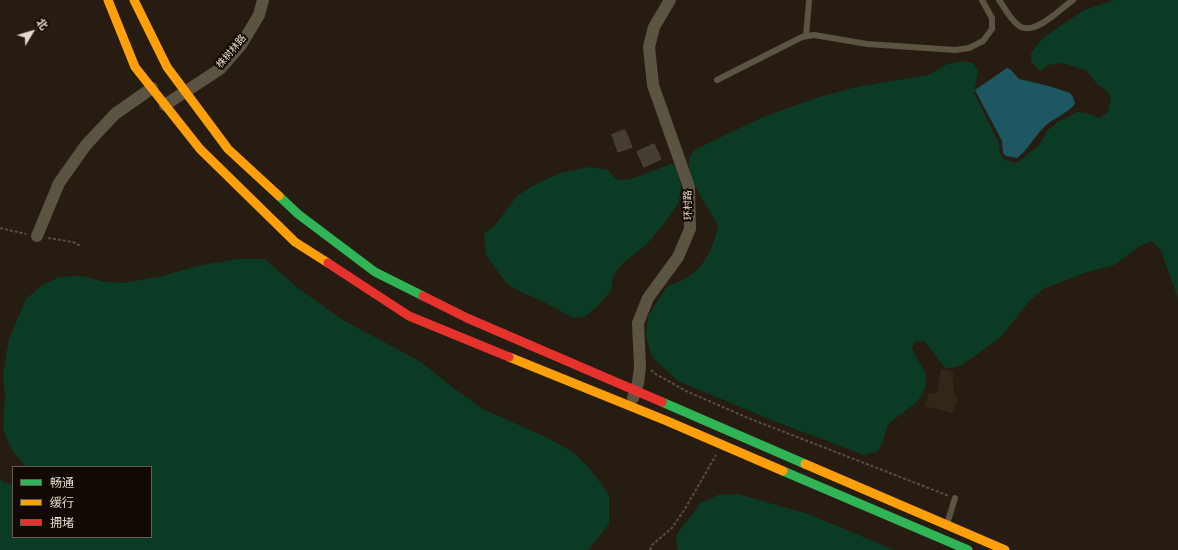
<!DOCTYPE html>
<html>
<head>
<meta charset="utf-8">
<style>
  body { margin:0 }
  #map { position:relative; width:1178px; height:550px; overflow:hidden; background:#271c11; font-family:"Source Sans 3","Noto Sans SC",sans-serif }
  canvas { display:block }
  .legend { position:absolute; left:12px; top:466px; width:140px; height:72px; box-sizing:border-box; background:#110903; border:1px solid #665c54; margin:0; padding:5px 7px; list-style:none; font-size:12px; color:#e6d9cd }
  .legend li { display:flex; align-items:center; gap:8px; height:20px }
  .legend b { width:20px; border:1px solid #665c54 }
  .north { position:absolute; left:12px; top:12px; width:40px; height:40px; -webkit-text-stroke:3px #110903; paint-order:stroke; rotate:52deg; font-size:11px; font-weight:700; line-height:16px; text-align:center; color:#e6d9cd }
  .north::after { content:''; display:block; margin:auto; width:14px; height:18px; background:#e6d9cd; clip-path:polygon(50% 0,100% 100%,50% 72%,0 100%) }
</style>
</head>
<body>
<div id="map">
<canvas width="1178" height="550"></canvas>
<ul class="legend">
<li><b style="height:5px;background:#30b455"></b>畅通</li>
<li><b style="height:5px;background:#ff9f0a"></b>缓行</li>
<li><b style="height:5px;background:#e5322d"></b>拥堵</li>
</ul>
<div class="north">北</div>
</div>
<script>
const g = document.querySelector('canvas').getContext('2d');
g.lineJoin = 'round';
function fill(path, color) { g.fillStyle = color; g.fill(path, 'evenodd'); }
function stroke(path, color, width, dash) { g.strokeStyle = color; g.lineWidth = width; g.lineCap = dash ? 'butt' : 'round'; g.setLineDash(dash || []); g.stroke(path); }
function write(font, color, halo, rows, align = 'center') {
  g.font = font + ' "Source Sans 3","Noto Sans SC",sans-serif'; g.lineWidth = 4; g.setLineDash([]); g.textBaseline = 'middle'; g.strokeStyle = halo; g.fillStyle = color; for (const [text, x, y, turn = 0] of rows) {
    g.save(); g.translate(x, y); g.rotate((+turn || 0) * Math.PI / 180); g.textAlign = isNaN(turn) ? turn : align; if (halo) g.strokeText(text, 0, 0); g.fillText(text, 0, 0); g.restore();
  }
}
fill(new Path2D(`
  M941 369 953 372 954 392 958 399 952 413 925 406 929 393 937 394Z`), '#312617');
fill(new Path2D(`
  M1114 0H1178V298L1161 251 1152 241 1141 245 1114 265 1084 273 1043 289 1029 301 1001 337 962 365 946 369 924 341 914 342 912 349 926 374 925 389 917 402 888 424 883 441 878 451 864 455 774 421 678 381 652 357 646 336 648 316 667 286C699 277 712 256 718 225 709 208 688 182 689 162 689 158 692 153 694 150L763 117 816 98 860 86 929 75 947 64 961 61 973 63 978 71 974 93 999 143 1000 153 1004 160 1017 163 1039 145 1048 130 1058 122 1077 112 1087 113 1099 118 1108 112 1111 97 1106 90 1098 85 1086 70 1062 63 1048 65 1040 71 1031 62V53L1043 38 1084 10Z
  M671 164 675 166 681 184 680 195 678 204 663 225 646 245 622 264 613 275 611 290 600 304 586 316 573 318 544 302 523 293 506 283 486 255 484 234 495 225 517 196 536 184 560 173 590 167 608 170 617 180 631 179Z
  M237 259H265L298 288 343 320 421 362 452 387 483 409 548 438 573 452 591 470 609 495V524L588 550H0V478L4 483 13 484V537H151V467H26L12 450 3 429 5 397 3 375 9 339 26 299 41 286 59 277 83 276 105 282 124 283 162 276 197 266Z
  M738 494 811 515 894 550H677L676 535 701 503 718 495Z`), '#0b3b25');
fill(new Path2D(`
  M1007 68 1011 70 1019 79 1049 86 1070 93 1073 97 1075 104C1067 114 1053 118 1044 127 1034 137 1028 150 1017 158L1006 156 1003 153 1002 141 975 90Z`), '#1c5762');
const building = new Path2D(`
  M625 130 632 147 618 152 612 135Z
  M654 144 661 159 644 167 637 152Z`);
fill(building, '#453c32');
stroke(building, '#4d443b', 1);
stroke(new Path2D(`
  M0 228 26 234
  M48 238 73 242 81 246
  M651 370 654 373 686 391 748 418 949 496
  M650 550 652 545 672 528 686 507 716 455`), '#575042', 2, [3, 2]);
stroke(new Path2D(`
  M999 0C1005 8 1010 19 1018 25 1033 38 1060 9 1073 0
  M806 36 809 1
  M717 80 802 37 814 35 867 44 955 50 969 48 983 41 992 29V18L982 0
  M947 524 955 498`), '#5c5442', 6);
stroke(new Path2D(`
  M165 105 220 69 241 45 259 15 263 0
  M37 236 59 183 86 145 115 114 152 88
  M633 398 638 383 640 367 638 323 648 298 678 257 690 229 689 187 653 85 649 47 654 27 670 0`), '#5c5442', 12);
stroke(new Path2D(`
  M279 196 298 214 375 272 423 296
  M662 402 805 464
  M783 471 968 550`), '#30b455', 9);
stroke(new Path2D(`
  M108 0 135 67 200 149 295 242 328 263
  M134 0 167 67 228 149 279 196
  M509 357 667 421 783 471
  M805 464 1005 550`), '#ff9f0a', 9);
stroke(new Path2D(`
  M328 263 409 316 509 357
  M423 296 467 318 662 402`), '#e5322d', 9);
write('10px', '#e6d9cd', '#110903', [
  ["株树林路",232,52,-50],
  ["环村路",689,205,-91]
]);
</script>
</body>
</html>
